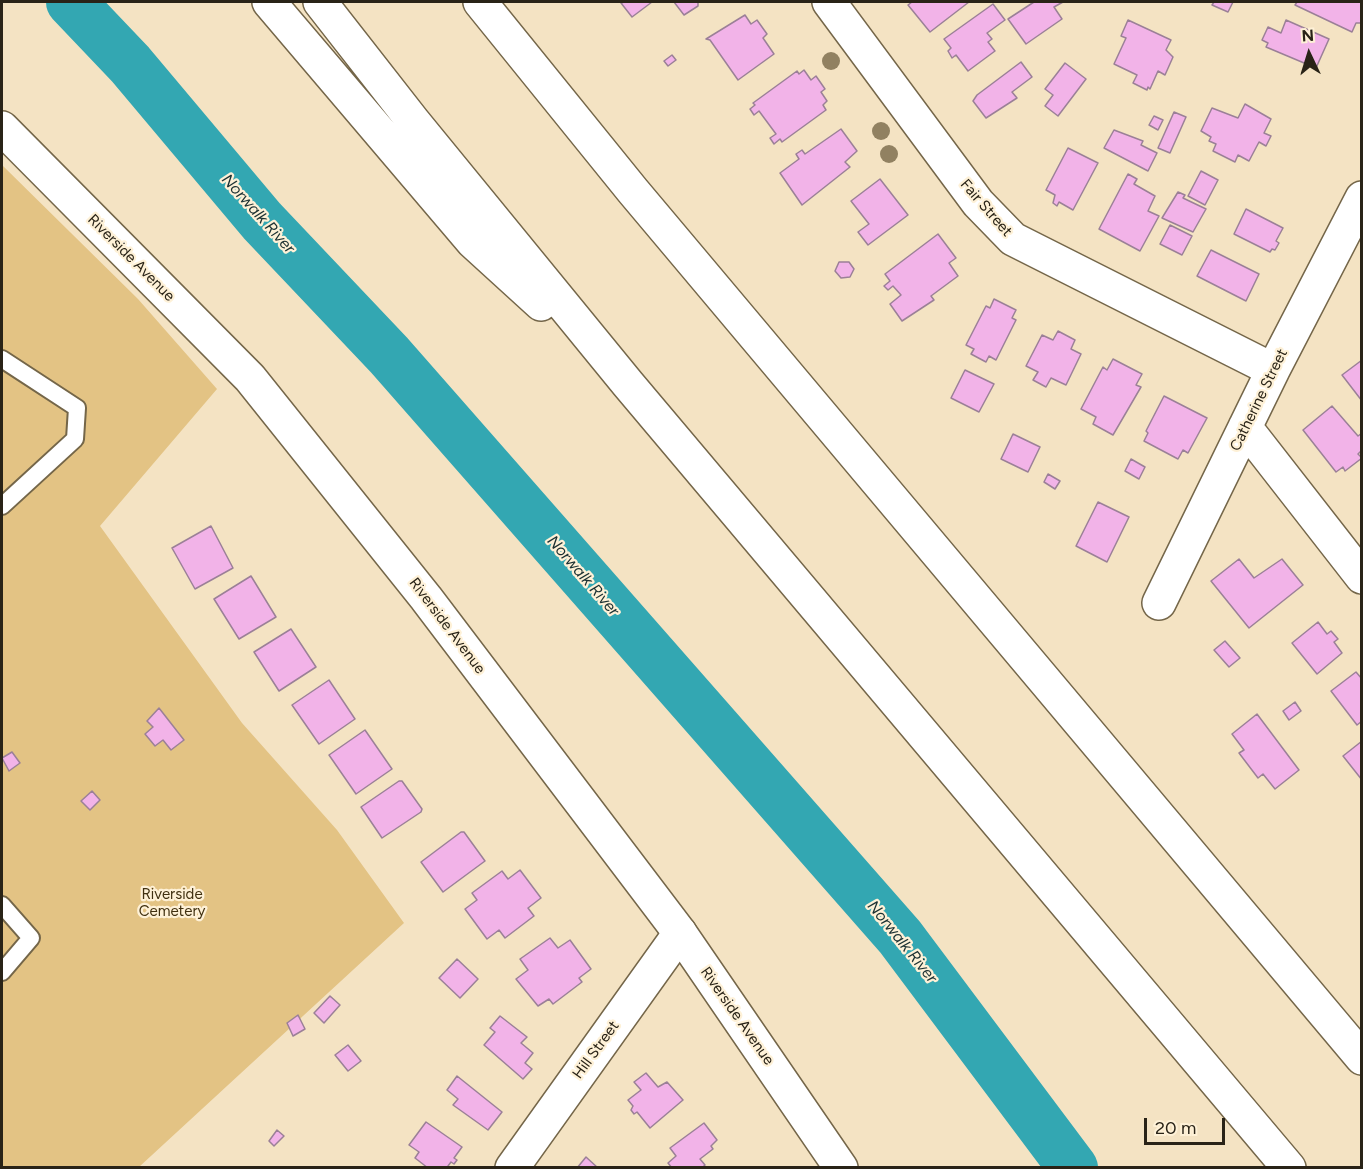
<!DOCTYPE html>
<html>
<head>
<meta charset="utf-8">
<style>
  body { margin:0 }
  #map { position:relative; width:1363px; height:1169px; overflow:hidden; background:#f4e3c3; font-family:Figtree,sans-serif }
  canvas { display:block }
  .frame { position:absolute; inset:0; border:3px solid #292317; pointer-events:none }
  .north { position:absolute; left:1279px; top:24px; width:60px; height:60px; -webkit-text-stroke:4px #fef1d7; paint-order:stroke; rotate:356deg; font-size:16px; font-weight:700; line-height:24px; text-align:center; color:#292317 }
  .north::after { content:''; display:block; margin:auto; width:21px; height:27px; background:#292317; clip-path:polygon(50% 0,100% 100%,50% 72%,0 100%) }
  .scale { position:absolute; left:1144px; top:1118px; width:81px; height:27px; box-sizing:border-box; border:3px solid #292317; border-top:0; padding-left:8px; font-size:18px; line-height:21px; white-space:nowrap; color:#292317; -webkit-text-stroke:4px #fef1d7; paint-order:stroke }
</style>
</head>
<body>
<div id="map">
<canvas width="1363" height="1169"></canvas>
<div class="frame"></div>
<div class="north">N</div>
<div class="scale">20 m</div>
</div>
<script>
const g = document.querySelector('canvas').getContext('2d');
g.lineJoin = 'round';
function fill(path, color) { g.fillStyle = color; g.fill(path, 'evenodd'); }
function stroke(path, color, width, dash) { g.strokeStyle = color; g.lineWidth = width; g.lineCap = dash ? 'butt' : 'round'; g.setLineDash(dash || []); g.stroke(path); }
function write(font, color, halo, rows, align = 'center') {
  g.font = font + ' Figtree,sans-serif'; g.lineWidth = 4.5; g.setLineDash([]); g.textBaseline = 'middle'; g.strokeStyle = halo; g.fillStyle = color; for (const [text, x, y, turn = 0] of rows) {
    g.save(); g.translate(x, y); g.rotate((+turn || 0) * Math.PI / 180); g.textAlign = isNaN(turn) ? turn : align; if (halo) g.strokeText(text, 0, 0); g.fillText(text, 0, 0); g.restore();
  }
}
fill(new Path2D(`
  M2 165 138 299 217 389 100 526 242 723 337 830 404 923 139 1167H2Z`), '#e3c384');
stroke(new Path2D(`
  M71 2 130 64 262 221 389 355 900 937 1073 1168`), '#33a7b2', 50);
const building = new Path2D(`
  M624 2H652L632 17 621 3Z
  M674 2H698V6L684 15Z
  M912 2H969L930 32 908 5Z
  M1034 2H1063L1054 7 1062 19 1026 44 1008 19Z
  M1214 2H1233L1228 12 1212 5Z
  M1297 2H1362V23H1356L1352 32 1295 5Z
  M993 4 1005 20 987 33 992 39 988 42 995 51 968 71 956 55 952 58 948 51 951 48 944 39Z
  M745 15 751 24 757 20 767 34 763 38 774 54 738 80 710 40 706 39Z
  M1128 20 1171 40 1166 50 1173 57 1165 75 1158 71 1150 89 1148 87 1147 90 1133 83 1137 75 1114 64 1126 38 1121 36Z
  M1286 20 1329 39 1316 68 1266 47 1268 43 1262 40 1268 27 1281 33Z
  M672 55 676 60 668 66 664 61Z
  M1021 62 1032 77 1012 92 1017 98 986 118 973 101 977 95Z
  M1065 63 1086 79 1058 116 1045 106 1053 95 1045 89Z
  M804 70 811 80 816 76 825 89 821 92 827 101 823 105 826 110 782 142 780 139 774 144 770 138 776 134 759 111 754 115 750 109 755 105 753 103 797 71 799 74Z
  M1245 104 1271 119 1264 133 1271 136 1266 146 1259 142 1249 161 1238 155 1235 162 1213 151 1216 144 1209 141 1211 137 1201 131 1212 108 1238 118Z
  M1174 112 1186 117 1170 153 1158 148Z
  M1154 116 1163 120 1158 130 1149 125Z
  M841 129 857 151 845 162 850 167 802 205 780 173 799 159 796 154 802 150 805 154Z
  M1114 130 1143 141 1141 145 1157 153 1148 171 1104 148Z
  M1068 148 1098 163 1073 210 1059 202 1057 206 1053 203 1055 195 1046 190Z
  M1201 171 1218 180 1205 205 1188 196Z
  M1128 174 1137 179 1134 184 1155 196 1148 211 1159 216 1140 251 1099 229Z
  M880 179 908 215 868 245 858 232 869 224 851 201Z
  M1178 192 1185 195 1183 198 1206 209 1193 232 1162 218Z
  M1246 209 1283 228 1276 241 1279 243 1275 250 1272 249 1270 252 1234 234Z
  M1170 225 1192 236 1182 255 1160 244Z
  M938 234 956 258 949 263 958 276 931 296 934 300 902 321 890 304 901 295 893 286 888 290 884 286 890 281 885 274Z
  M1211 250 1259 274 1246 301 1197 276Z
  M839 262H849L854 269 850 277 841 278 835 271Z
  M994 299 1016 310 1012 318 1016 320 996 360 989 356 986 362 971 354 974 349 966 345 986 306 990 308Z
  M1058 331 1075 340 1071 349 1081 354 1066 385 1051 378 1046 387 1033 380 1038 372 1026 366 1042 335 1053 340Z
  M1113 359 1142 374 1136 385 1141 387 1113 435 1093 424 1096 417 1081 409 1103 367 1107 370Z
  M1362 360V401L1342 375Z
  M965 370 994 384 979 412 951 398Z
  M1164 396 1207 418 1188 453 1183 450 1178 459 1144 441 1148 433 1146 431Z
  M1332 406 1358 436 1362 433V450L1358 454 1362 458 1345 471 1343 467 1336 472 1303 430Z
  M1013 434 1040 447 1028 472 1001 459Z
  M1131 459 1145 467 1139 479 1125 471Z
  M1048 474 1060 481 1055 489 1044 482Z
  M1098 502 1129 517 1107 562 1076 546Z
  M211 526 233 568 195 589 172 548Z
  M1239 559 1254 578 1282 559 1303 585 1249 628 1211 581Z
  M251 576 276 617 239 639 214 599Z
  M1318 622 1327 634 1331 631 1338 639 1334 642 1342 653 1317 674 1292 643Z
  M291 629 316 667 279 691 254 652Z
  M1225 641 1240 658 1229 667 1214 650Z
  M1356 672 1362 679V721L1357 725 1331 691Z
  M329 680 355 719 319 744 292 705Z
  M1295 702 1301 711 1289 720 1283 711Z
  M159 708 184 740 171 750 163 740 155 746 145 734 153 727 147 721Z
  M1257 714 1299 770 1275 789 1263 774 1258 778 1239 753 1244 750 1232 734Z
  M365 730 392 769 356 794 329 755Z
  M1362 741V780L1343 756Z
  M12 752 20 763 9 771 2 758Z
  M399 781H402L422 809 421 812 382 838 361 807Z
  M92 791 100 800 90 810 81 801Z
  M461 832H464L485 861 443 892 421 862Z
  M520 870 541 898 528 908 534 916 505 938 499 930 487 939 465 909 477 900 472 893 502 871 508 879Z
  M550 938 558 948 570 940 591 969 579 978 582 982 553 1004 549 999 538 1006 516 979 528 970 520 959Z
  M457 959 478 979 460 998 439 978Z
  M330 996 340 1005 324 1023 314 1013Z
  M298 1015 305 1029 293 1036 287 1023Z
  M500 1016 527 1037 521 1043 533 1053 525 1063 532 1069 523 1079 484 1045 495 1032 490 1028Z
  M348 1045 361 1061 348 1071 335 1055Z
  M646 1073 658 1087 667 1082 683 1100 650 1128 637 1112 634 1114 631 1110 633 1106 628 1100 641 1090 634 1082Z
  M457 1076 502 1112 488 1130 453 1105 458 1099 447 1090Z
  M426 1122 462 1147 454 1158 457 1160 454 1164 451 1162 448 1166 450 1168H428L415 1158 419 1152 409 1145Z
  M704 1123 717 1140 711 1146 713 1149 700 1159 705 1165 702 1168H672L668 1163 676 1156 670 1148Z
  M277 1130 284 1136 274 1146 269 1141Z
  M586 1157 598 1168H577Z`);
fill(building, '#f2b3e8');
stroke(building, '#9b8097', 1.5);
const lane = new Path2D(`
  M2 359 77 408 75 439 2 506
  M2 905 31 938 2 972`);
const street = new Path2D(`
  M829 2 978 203 1013 239 1273 370
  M1245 427 1362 577
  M1159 603 1273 370 1362 198
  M512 1168 680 933`);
const secondary = new Path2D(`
  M2 128 250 378 426 598 680 933 841 1168`);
const highway = new Path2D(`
  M269 2 473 242 541 304
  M320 2 413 121 628 384 1289 1168
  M480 2 633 191 1362 1058`);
stroke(lane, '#746649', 20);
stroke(street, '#746649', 36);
stroke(secondary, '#746649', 36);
stroke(highway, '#746649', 36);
stroke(lane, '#fff', 16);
stroke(street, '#fff', 33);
stroke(secondary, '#fff', 33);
stroke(highway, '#fff', 33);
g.fillStyle = '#918161';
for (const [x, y] of [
  [831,61],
  [881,131],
  [889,154]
]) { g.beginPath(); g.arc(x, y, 9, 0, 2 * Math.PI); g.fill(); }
write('15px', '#292317', '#fef1d7', [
  ["Fair Street",986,208,49],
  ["Riverside Avenue",131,258,45],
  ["Catherine Street",1259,400,-64],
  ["Riverside Avenue",447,626,53],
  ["Riverside Avenue",737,1016,55],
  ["Hill Street",596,1050,-54]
]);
write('15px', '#403010', '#fef1d7', [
  ["Riverside",172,895],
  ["Cemetery",172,912]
]);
write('italic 16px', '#1b3032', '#fef1d7', [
  ["Norwalk River",258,214,48],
  ["Norwalk River",583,576,49],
  ["Norwalk River",902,942,51]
]);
</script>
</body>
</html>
